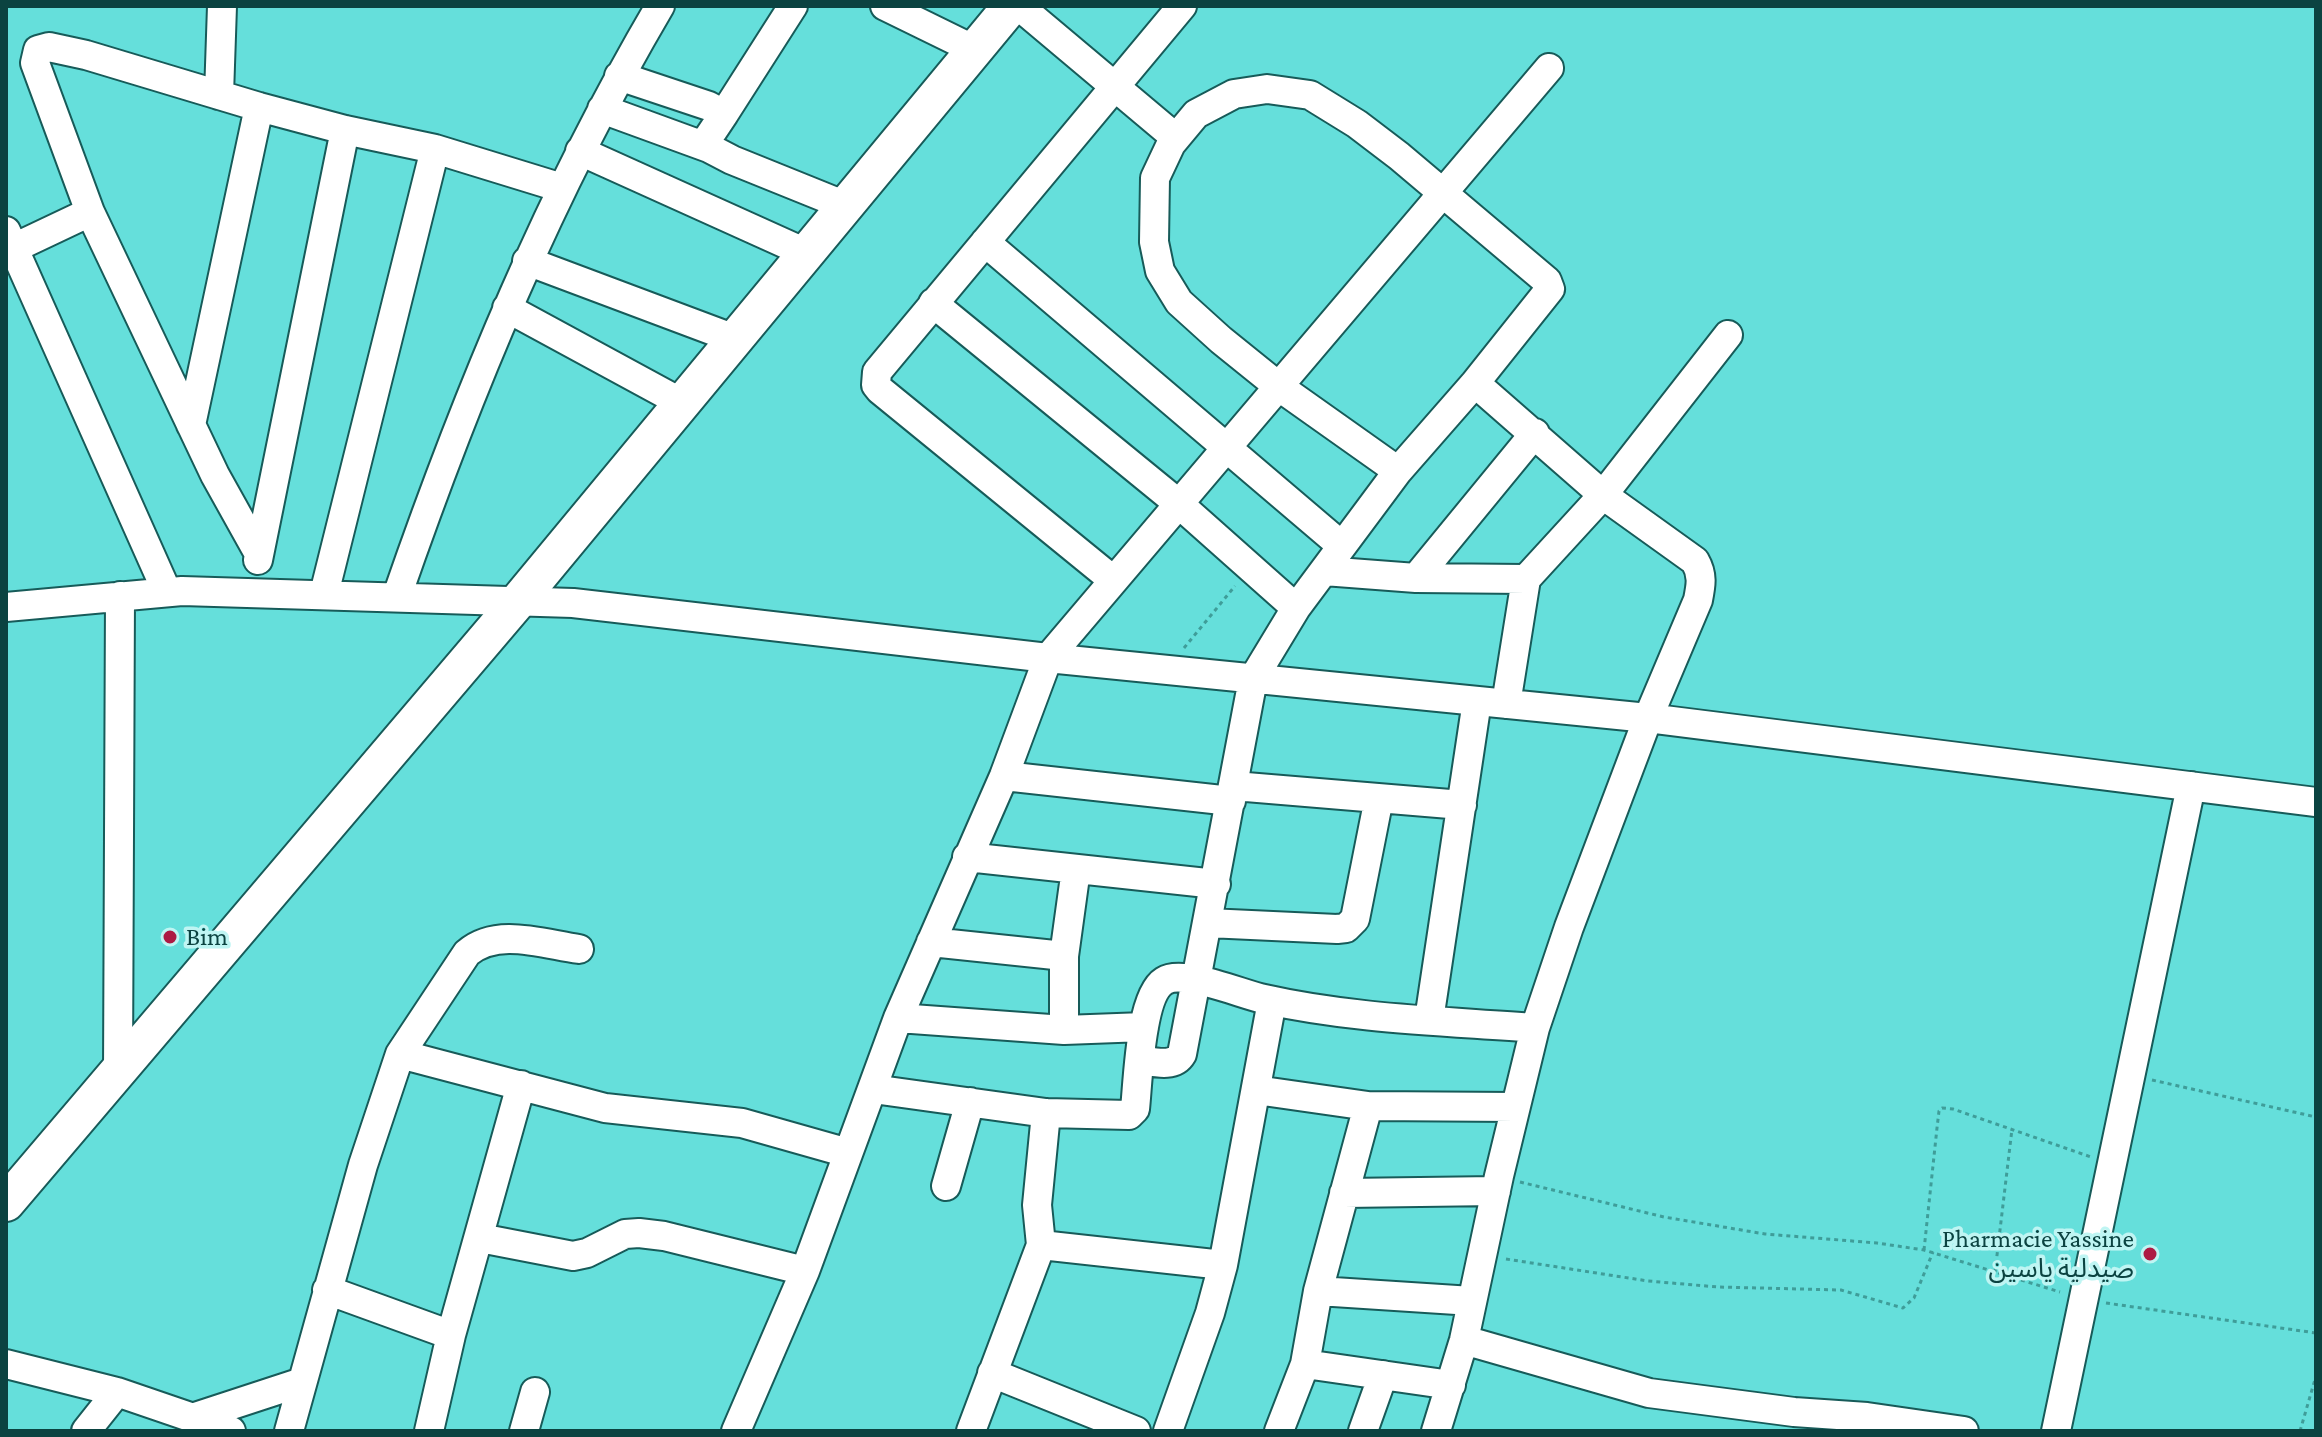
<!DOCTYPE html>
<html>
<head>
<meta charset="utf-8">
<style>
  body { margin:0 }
  #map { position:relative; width:2322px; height:1437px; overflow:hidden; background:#65dfdb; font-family:"Crimson Pro",serif }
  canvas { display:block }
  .frame { position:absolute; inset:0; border:8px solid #0b4341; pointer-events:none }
</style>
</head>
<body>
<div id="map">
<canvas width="2322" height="1437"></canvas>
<div class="frame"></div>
</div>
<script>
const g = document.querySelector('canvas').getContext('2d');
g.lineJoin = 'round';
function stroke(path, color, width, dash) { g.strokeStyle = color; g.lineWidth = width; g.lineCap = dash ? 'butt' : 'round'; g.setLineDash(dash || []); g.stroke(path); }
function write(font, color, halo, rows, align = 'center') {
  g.font = font + ' "Crimson Pro","Noto Sans Arabic",serif'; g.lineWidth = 7; g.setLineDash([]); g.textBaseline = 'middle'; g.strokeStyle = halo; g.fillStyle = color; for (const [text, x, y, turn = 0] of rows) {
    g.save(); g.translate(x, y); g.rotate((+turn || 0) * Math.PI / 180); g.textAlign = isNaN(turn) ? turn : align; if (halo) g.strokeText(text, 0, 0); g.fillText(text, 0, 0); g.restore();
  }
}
const minor = new Path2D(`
  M885 6 975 50
  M1019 6 1176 138
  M619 76 709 106 724 114 793 6
  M219 95 222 6
  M602 109 709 148
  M724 114 708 138 709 148 732 160 846 206
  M580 151 806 253
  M6 231 167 592
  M985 242 1342 546
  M14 248 90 212
  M527 261 735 339
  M933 303 1179 504 1296 608
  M507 308 682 403
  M191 425 259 107
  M259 554 215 475 90 212 35 63 38 50 49 47 86 55 259 107 345 130 435 149 562 188
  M258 560 345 130
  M1324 571 1416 578 1526 579 1603 495 1728 335
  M1416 578 1535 433
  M1113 580 880 390 876 385 877 372 1182 6
  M324 594 435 149
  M397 596C468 391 550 193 660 6
  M6 607 182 591 573 603 1048 658 1648 718 2316 802
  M1506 704 1526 579
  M1004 776 1231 801
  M1234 786 1462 805
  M967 857 1216 884
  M1208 923 1337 929 1346 928 1355 919 1379 798
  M931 942 1064 956
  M898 1018 1064 1030 1144 1027
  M1429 1020 1477 701
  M1064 1030V956L1076 869
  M400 1054 605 1108 742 1123 848 1153
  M1140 1060C1154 1062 1174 1068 1182 1054L1253 679 1296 608 1398 471 1475 383 1550 289 1547 281 1399 156 1357 124 1310 95 1267 89 1234 94 1196 114 1171 144 1155 178 1154 242 1160 271 1179 302 1221 340 1278 386 1398 471
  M118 1071 120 596
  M873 1089 1046 1113 1129 1115 1135 1109C1138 1082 1140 996 1164 981 1183 969 1241 994 1264 999 1352 1019 1445 1021 1535 1028
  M1256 1090 1368 1106 1318 1291 1305 1364 1451 1385
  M1368 1106 1515 1107
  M946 1186 970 1102
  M1344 1193 1496 1191
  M480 1238 573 1256 587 1253 625 1234 639 1233 664 1236 805 1271
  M1041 1245 1223 1265 1210 1313 1168 1431
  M1223 1265 1272 1001
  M327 1290 451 1335
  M1318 1291 1472 1301
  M1464 1340 1649 1393 1794 1412 1867 1417 1964 1431
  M6 1364 117 1392 231 1431
  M992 1373 1136 1431
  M192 1418 302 1382
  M86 1431 117 1392
  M289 1431 363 1165 400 1054 467 953C497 927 543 944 579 949
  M429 1431 451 1335 521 1085
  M524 1431 535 1392
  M736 1431 805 1271 898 1018 1004 776 1048 658 1549 68
  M971 1431 1041 1245 1037 1205 1046 1113
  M1279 1431 1305 1364
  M1363 1431 1383 1375
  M1436 1431 1464 1340 1499 1176 1535 1028 1569 927 1648 718 1698 600C1701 585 1703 575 1695 561L1603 495 1475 383
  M2056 1431 2191 786`);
const major = new Path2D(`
  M6 1203 519 600 1011 6`);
stroke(minor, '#175b59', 32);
stroke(major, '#175b59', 40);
stroke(new Path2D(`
  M1184 648 1235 586
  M2152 1080 2316 1117
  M1520 1182 1664 1217 1765 1234 1877 1243 1924 1250 2060 1292
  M1924 1250 1937 1128 1939 1111 1942 1108 1953 1109 2091 1157
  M1506 1259 1648 1281 1718 1287 1841 1290 1903 1308 1914 1298 1933 1252
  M1995 1272 2012 1129
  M2106 1303 2316 1333
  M2300 1431 2316 1376`), '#3f9d99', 3, [4, 4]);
stroke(minor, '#fff', 28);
stroke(major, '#fff', 36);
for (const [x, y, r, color] of [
  [170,937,8,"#ad1a43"],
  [2150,1254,8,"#ad1a43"]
]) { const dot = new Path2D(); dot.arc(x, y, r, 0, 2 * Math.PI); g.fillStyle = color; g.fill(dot); stroke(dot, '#bff5f3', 3); }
write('26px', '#0b4341', '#bff5f3', [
  ["Bim",186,937],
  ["Pharmacie Yassine",2134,1239,"right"],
  ["صيدلية ياسين",2134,1269,"right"]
], 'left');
</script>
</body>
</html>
